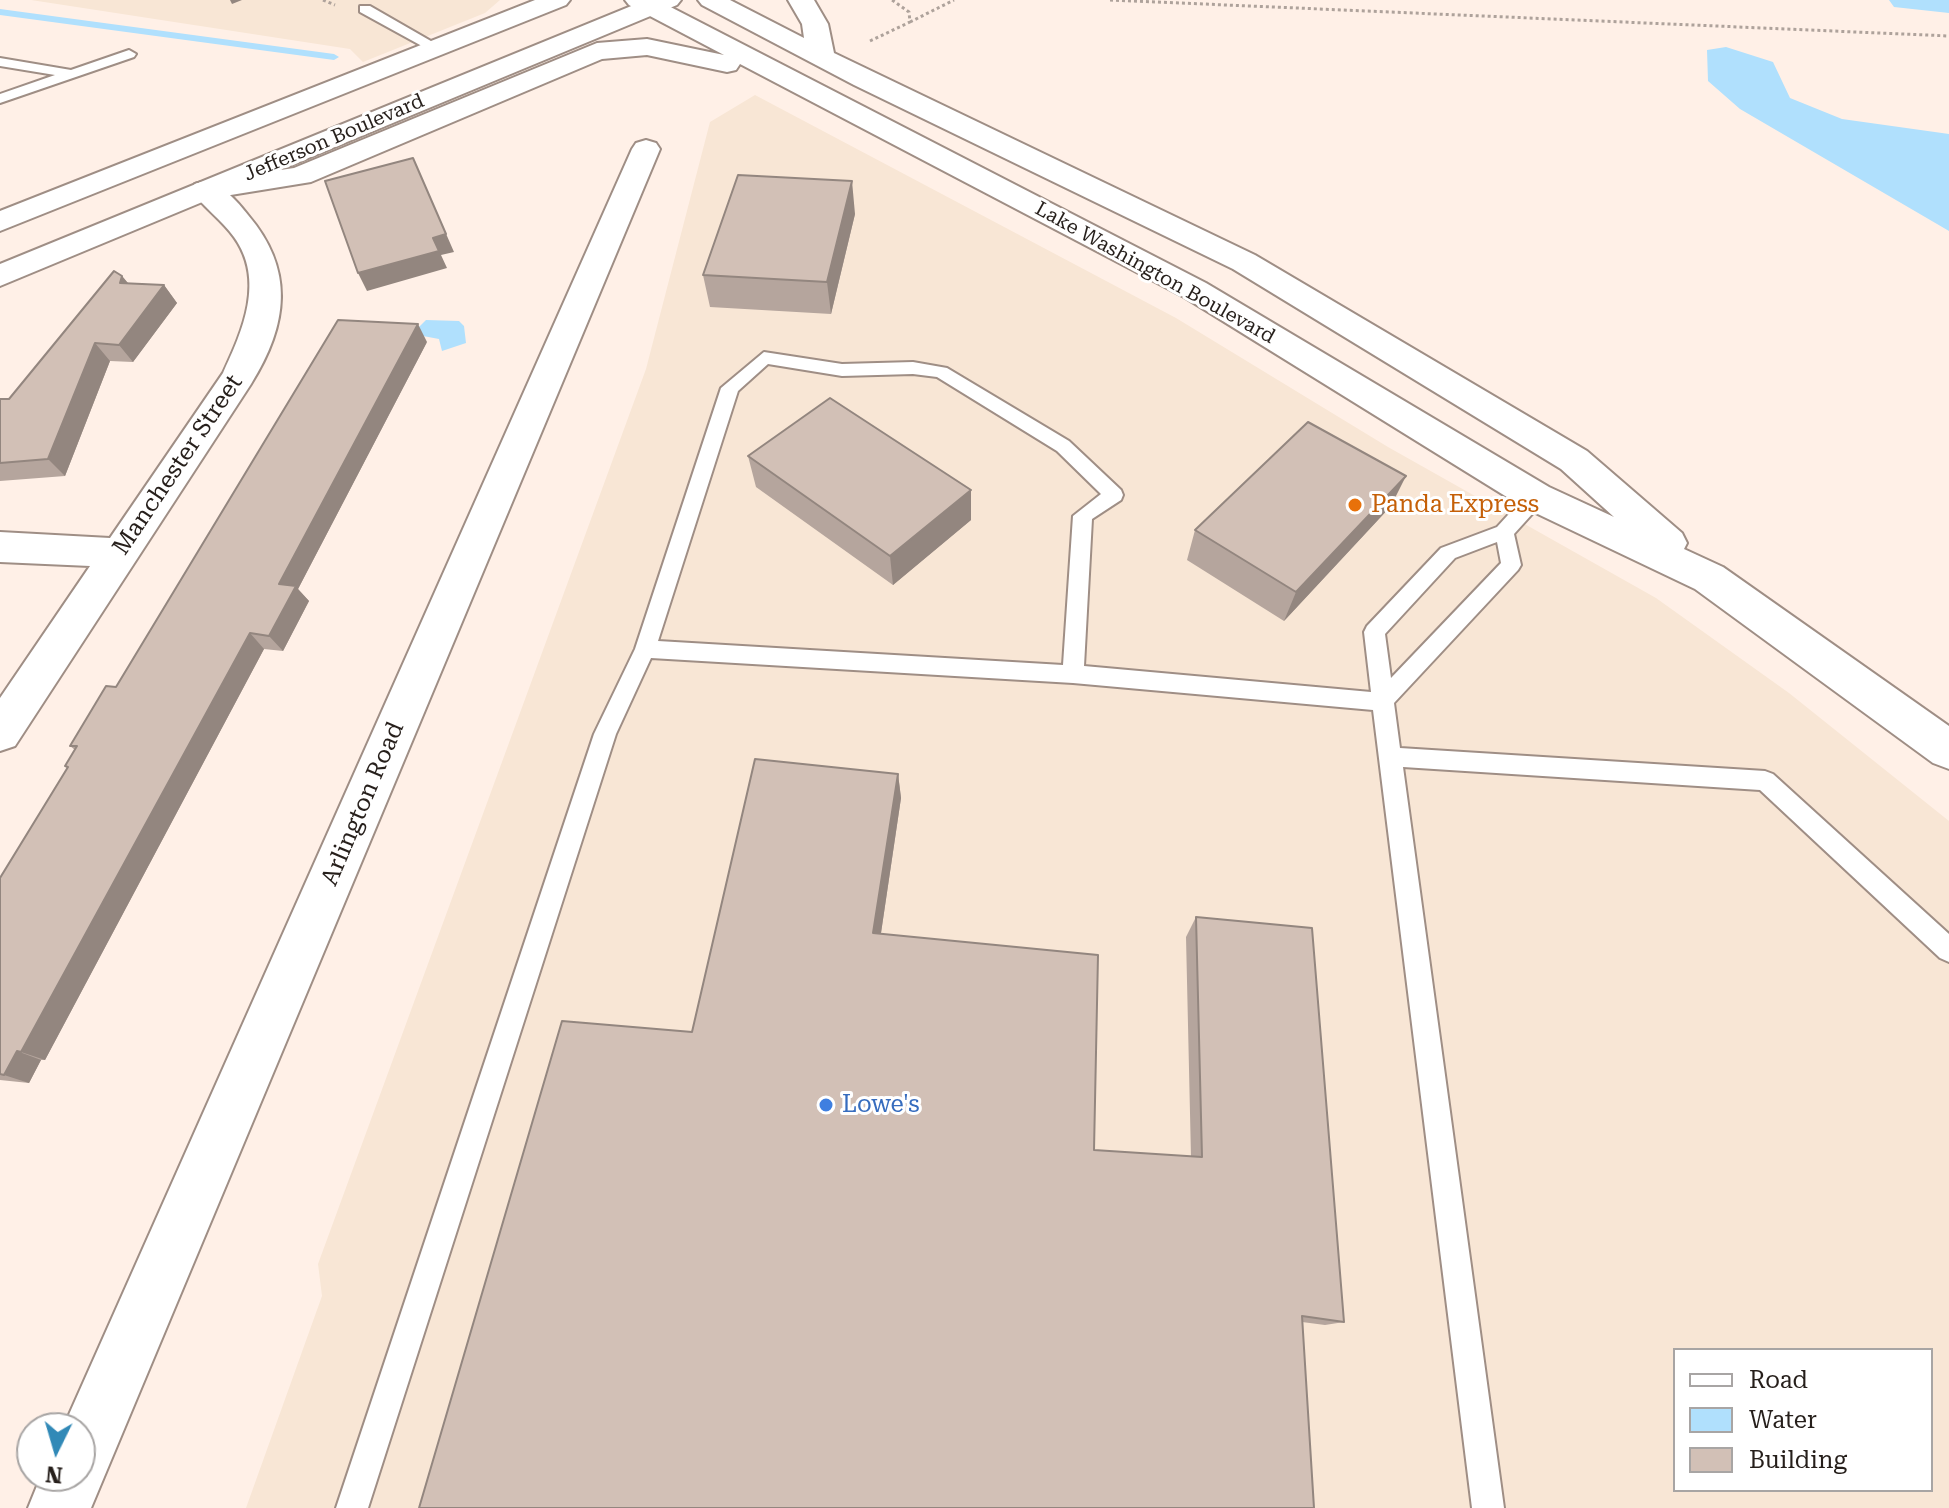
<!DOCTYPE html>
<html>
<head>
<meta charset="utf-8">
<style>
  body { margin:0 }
  #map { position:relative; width:1949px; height:1508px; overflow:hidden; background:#fff0e7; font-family:"Roboto Serif",serif }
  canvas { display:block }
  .legend { position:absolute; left:1673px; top:1348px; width:260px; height:144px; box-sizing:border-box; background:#fff; border:2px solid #a8a5a4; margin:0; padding:10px 14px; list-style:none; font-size:24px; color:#261f1b }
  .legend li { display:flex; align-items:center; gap:16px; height:40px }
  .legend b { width:40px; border:2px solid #a8a5a4 }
  .north { position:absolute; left:16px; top:1412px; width:80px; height:80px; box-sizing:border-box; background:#fff; border:2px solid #a8a5a4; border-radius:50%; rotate:185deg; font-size:22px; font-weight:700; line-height:32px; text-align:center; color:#261f1b }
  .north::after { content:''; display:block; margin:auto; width:28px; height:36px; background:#3189b7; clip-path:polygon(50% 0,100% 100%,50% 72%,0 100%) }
</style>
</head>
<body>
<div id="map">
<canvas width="1949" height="1508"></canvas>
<ul class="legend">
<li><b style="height:10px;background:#fff"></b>Road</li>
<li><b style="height:22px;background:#b0e0fd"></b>Water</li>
<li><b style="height:22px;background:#d2c0b6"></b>Building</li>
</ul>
<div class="north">N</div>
</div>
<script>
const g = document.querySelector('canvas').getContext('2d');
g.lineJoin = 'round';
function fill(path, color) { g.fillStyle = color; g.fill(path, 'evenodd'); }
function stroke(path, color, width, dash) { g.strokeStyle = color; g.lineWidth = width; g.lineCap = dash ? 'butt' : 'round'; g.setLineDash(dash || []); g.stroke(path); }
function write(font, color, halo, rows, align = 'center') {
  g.font = font + ' "Roboto Serif",serif'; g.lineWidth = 6; g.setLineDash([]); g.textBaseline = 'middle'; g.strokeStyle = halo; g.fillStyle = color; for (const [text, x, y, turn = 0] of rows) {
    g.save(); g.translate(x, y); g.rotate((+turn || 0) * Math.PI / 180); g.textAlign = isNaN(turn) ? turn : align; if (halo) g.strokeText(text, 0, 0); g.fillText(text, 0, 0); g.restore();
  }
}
fill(new Path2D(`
  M31 0H500L485 13 363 62 350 49Z
  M755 95 1176 318 1388 447 1656 598 1789 693 1949 821V1508H246L322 1296 318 1264 646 369 710 122ZM1675 1350H1931V1490H1675Z`), '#f8e6d5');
fill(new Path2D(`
  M1726 47 1773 62 1790 98 1842 119 1949 134V231L1740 109 1708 81 1707 50Z
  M426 320 459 321 464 326 466 343 442 351 439 339 423 336 418 328Z`), '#b0e0fd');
fill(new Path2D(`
  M0 9 334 54 339 57 334 60 0 15Z`), '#b0e0fd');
fill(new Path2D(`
  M1889 0H1949V13L1894 7Z`), '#b0e0fd');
const lane = new Path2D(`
  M360 6H370L443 48 431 51 360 12Z
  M129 50 136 54 134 57 0 103V94L55 75 0 66V58L71 70Z
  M764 352 842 364 913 362 947 368 1069 441 1121 490 1123 495 1121 500 1092 519 1084 666 1371 692 1364 632 1367 626 1441 548 1497 527 1529 492H1543L1545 497 1543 502 1514 534 1521 565 1518 570 1394 703 1400 748 1765 771 1773 774 1949 934V962L1940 958 1760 790 1403 767 1504 1508H1472L1373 710 1073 683 651 658 616 734 368 1508H336L594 734 635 649 721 388ZM768 364 842 376 913 374 937 377 1057 451 1101 494 1073 516 1063 665 658 641 738 391ZM1497 542 1501 563 1391 678 1385 634 1455 558Z`);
const street = new Path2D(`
  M646 140 656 143 660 149 91 1508H28L41 1476H80V1428H63L632 149 636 143Z
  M206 181C223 185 237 201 248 215 295 270 288 325 251 384L15 746 0 751V698L90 566 0 562V532L110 538 223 373C243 330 265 280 234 237 221 219 203 207 191 190L195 184Z`);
const secondary = new Path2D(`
  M625 0H657L1206 283 1549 487 1614 517 1561 469 1233 269 854 85 702 5 698 0H730L804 38 802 24 788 0H814L828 24 834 53 1255 255 1587 451 1682 533 1687 543 1684 549 1723 567 1949 726V769L1933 763 1695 589 1523 507 1184 297 740 64 736 70 727 72 647 55 602 59 311 182 206 199 195 196 191 190 195 184 206 181 294 168 597 43 647 39 724 55 629 5Z`);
const primary = new Path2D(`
  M535 0H570L566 5 0 231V211Z
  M646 0H681L677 5 0 286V264Z`);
stroke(lane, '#9f8e85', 4);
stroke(street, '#9f8e85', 4);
stroke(secondary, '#9f8e85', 4);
stroke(primary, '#9f8e85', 4);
stroke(new Path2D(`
  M323 0 335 5
  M1110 0 1949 36
  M910 22 954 0
  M870 41 910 22 909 12 892 0`), '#aea29b', 3, [3, 3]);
fill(lane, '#fff');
fill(street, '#fff');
fill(secondary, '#fff');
fill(primary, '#fff');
fill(new Path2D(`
  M855 214 831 314 710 307 703 275Z
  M122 276 128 283 164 285 177 303 133 362 110 361 65 476 0 481V399H9Z
  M427 342 298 589 309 601 283 651 264 649 45 1060H41L29 1083 0 1080V878L67 768 65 766 75 750 70 746 116 687Z
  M748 456 971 490V520L893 585 756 487Z
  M1391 506 1284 621 1187 560 1195 530Z
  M898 774 901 798 881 933 1094 1150 1191 1157 1186 937 1196 917 1344 1322 1325 1325 1302 1322 692 1032Z`), '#b5a59d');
fill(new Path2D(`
  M230 0H242L232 4Z
  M413 158 454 252 441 255 447 268 367 291 358 273 433 238Z
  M852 181 855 214 831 314 827 282Z
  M122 276 136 293 120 283Z
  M164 285 177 303 133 362 119 345Z
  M418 324 427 342 298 589 309 601 283 651 269 636 279 584Z
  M95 343 110 361 65 476 48 459Z
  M1406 476 1391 506 1284 621 1296 592Z
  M971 490V520L893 585 890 556Z
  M250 633 264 649 45 1060 21 1052Z
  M898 774 901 798 878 953 873 933Z
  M17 1051 41 1060 29 1083 4 1075Z`), '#93867f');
const building = new Path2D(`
  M413 158 446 234 433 238 439 251 358 273 325 181Z
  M738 175 852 181 827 282 703 275Z
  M114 271 122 276 120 283 164 285 119 345 95 343 48 459 0 463V399H9Z
  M338 320 418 324 279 584 296 586 269 636 250 633 21 1052 17 1051 4 1075 0 1074V878L68 767 65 766 77 746H70L106 686 116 687Z
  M830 398 971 490 890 556 748 456Z
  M1308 422 1406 476 1296 592 1195 530Z
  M755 759 898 774 873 933 1098 955 1094 1150 1202 1157 1196 917 1312 928 1344 1322 1302 1316 1314 1508H419L562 1021 692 1032Z`);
fill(building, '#d2c0b6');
stroke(building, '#93867f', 2);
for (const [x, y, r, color] of [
  [1355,505,8,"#e8710a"],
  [826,1105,8,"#3f7fe0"]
]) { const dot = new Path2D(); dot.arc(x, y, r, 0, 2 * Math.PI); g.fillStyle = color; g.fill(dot); stroke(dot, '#fff', 3); }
write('20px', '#261f1b', '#fff', [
  ["Jefferson Boulevard",334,138,-23],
  ["Lake Washington Boulevard",1155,273,29]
]);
write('24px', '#261f1b', '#fff', [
  ["Manchester Street",178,465,-56],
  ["Arlington Road",363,804,-67]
]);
write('24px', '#c56008', '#fff', [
  ["Panda Express",1371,505]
], 'left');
write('24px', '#366cbe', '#fff', [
  ["Lowe's",842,1105]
], 'left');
</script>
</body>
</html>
